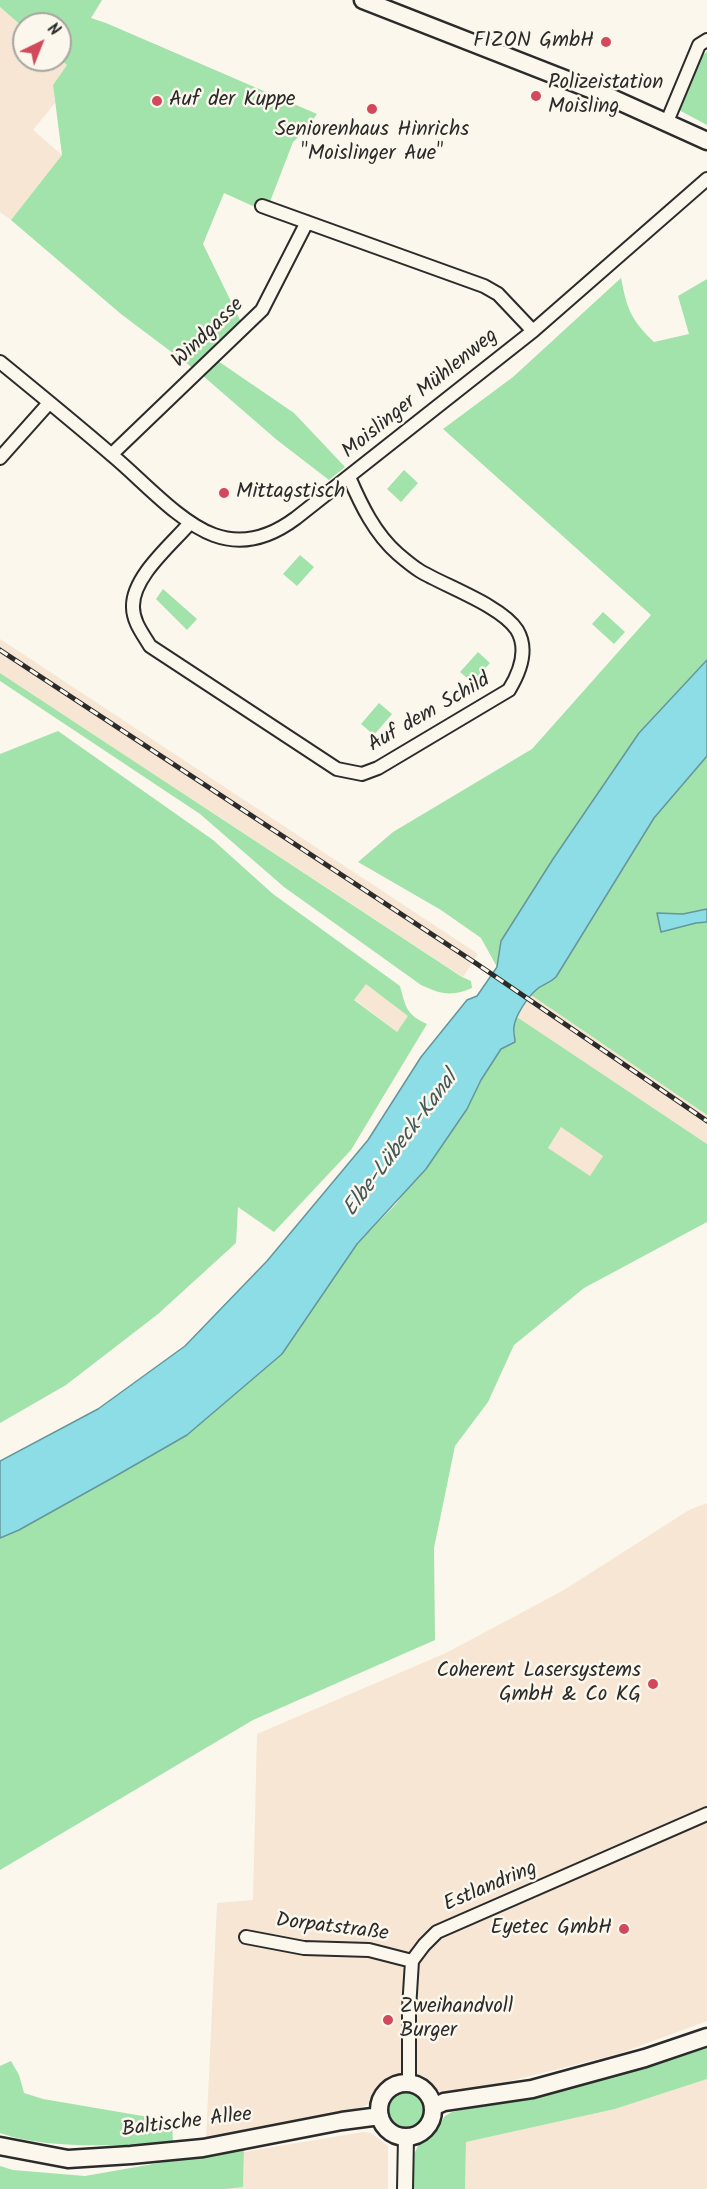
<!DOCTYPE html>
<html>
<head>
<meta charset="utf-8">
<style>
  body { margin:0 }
  #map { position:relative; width:707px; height:2189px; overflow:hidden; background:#fbf7ec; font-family:Kalam,sans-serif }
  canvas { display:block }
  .north { position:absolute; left:12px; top:12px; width:60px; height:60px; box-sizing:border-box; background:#fbf7ec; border:2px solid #a8a59f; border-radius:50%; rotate:43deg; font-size:16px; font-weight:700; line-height:24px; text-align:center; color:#2b2b2b }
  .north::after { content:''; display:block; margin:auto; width:21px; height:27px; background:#d1495b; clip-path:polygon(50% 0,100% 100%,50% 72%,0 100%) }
</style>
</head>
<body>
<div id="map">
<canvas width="707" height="2189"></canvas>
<div class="north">N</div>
</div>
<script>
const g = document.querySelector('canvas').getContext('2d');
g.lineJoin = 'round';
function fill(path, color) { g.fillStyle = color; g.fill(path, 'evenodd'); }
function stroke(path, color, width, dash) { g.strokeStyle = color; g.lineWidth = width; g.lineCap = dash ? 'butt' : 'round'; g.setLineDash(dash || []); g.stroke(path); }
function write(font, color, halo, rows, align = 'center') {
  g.font = font + ' Kalam,sans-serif'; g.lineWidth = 5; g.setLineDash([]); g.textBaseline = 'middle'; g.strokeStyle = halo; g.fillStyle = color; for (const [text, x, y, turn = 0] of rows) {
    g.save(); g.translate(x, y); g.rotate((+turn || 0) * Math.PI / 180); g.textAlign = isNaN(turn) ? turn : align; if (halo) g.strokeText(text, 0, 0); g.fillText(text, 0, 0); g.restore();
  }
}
fill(new Path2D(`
  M0 7 24 28V60L60 59 67 65 53 85 55 103 33 130 62 155 11 220 0 212Z
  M0 639 478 954 463 977 0 673Z
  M366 983 409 1016 397 1032 354 999Z
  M531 995 707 1115V1144L517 1017Z
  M561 1127 603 1156 590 1177 548 1148Z
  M707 1503V2021L618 2054 470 2091 452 2092 439 2091 424 2078 409 2075 393 2078 379 2088 370 2103 360 2108 206 2139 217 1903 253 1900 257 1734 446 1653 564 1590 689 1510Z
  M707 2079V2189H465L466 2142 615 2109Z
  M363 2132 371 2133 388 2146V2189H224L243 2186 244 2152Z`), '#f6e6d3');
fill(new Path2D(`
  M0 0H102L91 18 106 23 317 114 304 132 293 142 266 212 224 193 203 244 242 324 211 353 218 361 294 413 345 467 329 480 277 440 202 375 121 314 11 220 62 155 53 85 67 65 60 59V24H24V28L0 7Z
  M707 52V125L677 109C684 90 689 63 707 52Z
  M621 278C627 309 631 320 654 342L689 334 678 296 707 279V660L639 733 501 941 497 967 481 938 441 910 358 862 393 832 532 749 651 615 443 429 513 377Z
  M404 470 418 483 401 502 387 489Z
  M300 555 314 567 297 586 283 574Z
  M163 589 197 619 187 630 156 599Z
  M603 612 625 632 614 644 592 624Z
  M478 652 490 663 472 682 460 672Z
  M0 673 462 977 471 981 472 988C450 997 441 994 421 985L284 887 200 814 0 681Z
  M379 703 392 714 374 735 361 724Z
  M58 731 213 840 273 894 400 986C406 1008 406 1014 427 1024L351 1150 274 1232 238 1207 236 1243 158 1314 66 1385 0 1423V754ZM366 984 408 1016 397 1032 354 1000Z
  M707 756V909L683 914H657L696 923 707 922V1115L531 995C538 986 548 985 556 977L651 822Z
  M517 1017 707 1144V1222L584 1288 514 1345 488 1402 455 1446 434 1548 435 1640 253 1720 0 1870V1538L19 1530 114 1477 187 1435 282 1354 357 1244 396 1204 467 1109 481 1080 501 1049 515 1042 514 1027ZM561 1127 603 1156 590 1176 548 1148Z
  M707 2046V2079L615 2109 466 2142 465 2189H414V2154L419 2144 435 2132 445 2116 452 2112 607 2078Z
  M11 2061 19 2075 24 2093 43 2099 172 2121 173 2144C119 2144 52 2151 0 2133V2066Z
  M386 2109a21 21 0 1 1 42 0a21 21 0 1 1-42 0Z
  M244 2148 243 2187 224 2189H0V2166L13 2170 85 2176Z`), '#a2e2ab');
const water = new Path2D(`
  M707 660V756L654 818 556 977C549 984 542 984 536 990 527 998 515 1016 514 1027 513 1032 515 1037 515 1042L501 1049 481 1080 467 1109 426 1169 357 1244 282 1354 187 1435 114 1477 19 1530 0 1538V1461L98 1409 185 1346 267 1261 368 1140 421 1057 467 1000 477 996 497 967 501 941 553 859 639 733Z
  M707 909V922L696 923 661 932 657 913 683 914Z`);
fill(water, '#8cdde5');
stroke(water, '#65969b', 1.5);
const minor = new Path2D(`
  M666 124 699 45 707 40
  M262 206 484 286 498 294 533 331
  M0 362C38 393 76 424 113 456 142 480 180 523 214 535 244 546 272 536 296 518L533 331 707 179
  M112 454 262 310 307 222
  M0 458 49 403
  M190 523C171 545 132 577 133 607 133 622 143 634 150 646L337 769 362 774 378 768 509 690C520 672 529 650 517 630 502 606 445 586 420 571 412 566 405 560 398 554 375 534 361 505 349 477
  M246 1937 304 1948 369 1950 412 1961
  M409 2084V2009L412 1961 424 1945 437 1932 707 1814`);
const tertiary = new Path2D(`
  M405 2189 406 2137`);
const secondary = new Path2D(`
  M363 0 603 94 707 141
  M379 2110a27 27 0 1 1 54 0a27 27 0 1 1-54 0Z
  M433 2107 444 2102 532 2089 645 2058 707 2037
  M0 2146 68 2159 131 2155 203 2148 342 2121 380 2116`);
stroke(minor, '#2b2b2b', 16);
stroke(tertiary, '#2b2b2b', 18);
stroke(secondary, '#2b2b2b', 21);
stroke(minor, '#fbf7ec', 12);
stroke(tertiary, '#fbf7ec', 14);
stroke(secondary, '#fbf7ec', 16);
const rail = new Path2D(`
  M0 650 477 964 707 1121`);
stroke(rail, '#2b2b2b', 5);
stroke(rail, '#fbf7ec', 3, [9]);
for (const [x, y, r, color] of [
  [606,42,6,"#d1495b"],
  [536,96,6,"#d1495b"],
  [157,101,6,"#d1495b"],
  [372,109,6,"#d1495b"],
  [224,493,6,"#d1495b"],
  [653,1684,6,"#d1495b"],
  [624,1929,6,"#d1495b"],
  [388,2020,6,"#d1495b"]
]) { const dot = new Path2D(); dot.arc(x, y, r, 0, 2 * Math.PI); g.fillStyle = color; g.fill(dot); stroke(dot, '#fbf7ec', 2); }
write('21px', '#2b2b2b', '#fbf7ec', [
  ["FIZON GmbH",594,42,"right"],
  ["Polizeistation",548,84],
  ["Moisling",548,108],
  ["Auf der Kuppe",169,101],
  ["Seniorenhaus Hinrichs",372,131,"center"],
  ["\"Moislinger Aue\"",372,155,"center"],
  ["Mittagstisch",236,493],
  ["Coherent Lasersystems",641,1672,"right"],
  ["GmbH & Co KG",641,1696,"right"],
  ["Eyetec GmbH",612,1929,"right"],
  ["Zweihandvoll",400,2008],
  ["Burger",400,2032]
], 'left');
write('21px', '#2b2b2b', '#fbf7ec', [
  ["Windgasse",209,334,-44],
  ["Moislinger Mühlenweg",421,395,-39],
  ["Auf dem Schild",430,714,-30],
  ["Estlandring",491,1888,-23],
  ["Dorpatstraße",332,1929,7],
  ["Baltische Allee",187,2124,-7]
]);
write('italic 22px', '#43585a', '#fbf7ec', [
  ["Elbe-Lübeck-Kanal",402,1145,-53]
]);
</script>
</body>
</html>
